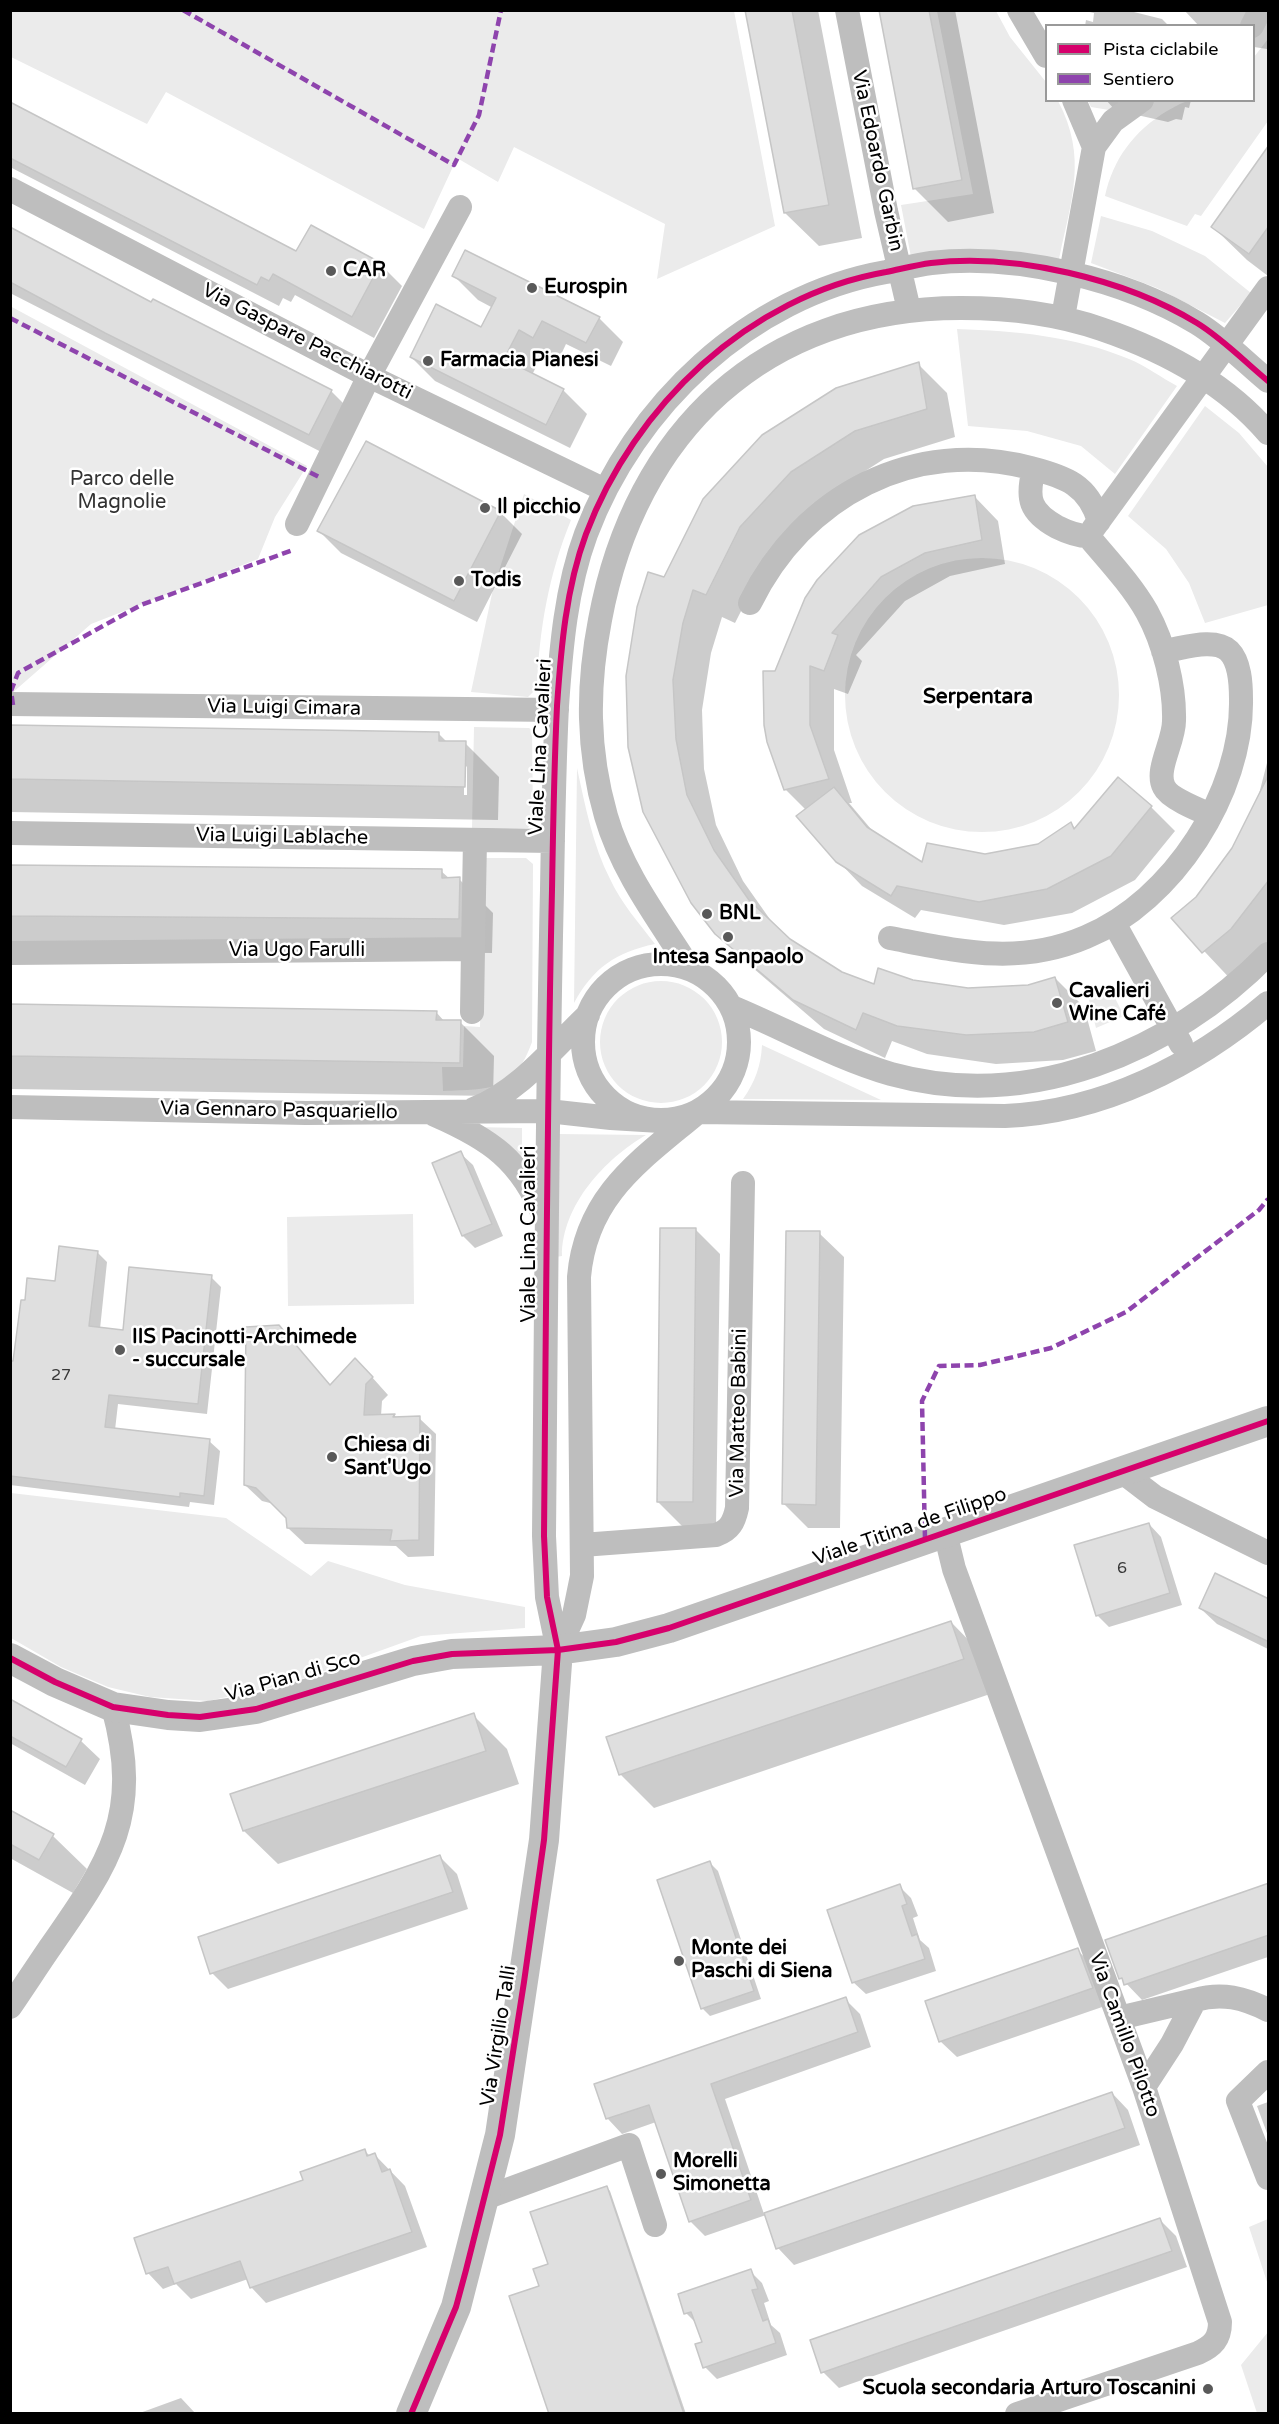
<!DOCTYPE html>
<html>
<head>
<meta charset="utf-8">
<style>
  body { margin:0 }
  #map { position:relative; width:1279px; height:2424px; overflow:hidden; background:#fff; font-family:"Varela Round",sans-serif }
  canvas { display:block }
  .frame { position:absolute; inset:0; border:12px solid #000; pointer-events:none }
  .legend { position:absolute; left:1045px; top:24px; width:210px; height:78px; box-sizing:border-box; background:#fff; border:2px solid #999; margin:0; padding:8px 10px; list-style:none; font-size:18px; color:#000 }
  .legend li { display:flex; align-items:center; gap:12px; height:30px }
  .legend b { width:30px; border:2px solid #999 }
</style>
</head>
<body>
<div id="map">
<canvas width="1279" height="2424"></canvas>
<div class="frame"></div>
<ul class="legend">
<li><b style="height:8px;background:#d6006c"></b>Pista ciclabile</li>
<li><b style="height:8px;background:#8e44ad"></b>Sentiero</li>
</ul>
</div>
<script>
const g = document.querySelector('canvas').getContext('2d');
g.lineJoin = 'round';
function fill(path, color) { g.fillStyle = color; g.fill(path, 'evenodd'); }
function stroke(path, color, width, dash) { g.strokeStyle = color; g.lineWidth = width; g.lineCap = dash ? 'butt' : 'round'; g.setLineDash(dash || []); g.stroke(path); }
function write(font, color, halo, rows, align = 'center') {
  g.font = font + ' "Varela Round",sans-serif'; g.lineWidth = 5; g.setLineDash([]); g.textBaseline = 'middle'; g.strokeStyle = halo; g.fillStyle = color; for (const [text, x, y, turn = 0] of rows) {
    g.save(); g.translate(x, y); g.rotate((+turn || 0) * Math.PI / 180); g.textAlign = isNaN(turn) ? turn : align; if (halo) g.strokeText(text, 0, 0); g.fillText(text, 0, 0); g.restore();
  }
}
fill(new Path2D(`
  M10 11H734L775 226 657 279 665 224 514 147 498 182 457 158 424 229 166 92 147 124 11 57Z
  M937 11H996L1010 37 1046 82V100L1058 101C1088 157 1071 201 1059 259L911 257 901 205 973 194Z
  M1268 39V121L1201 216 1195 214 1187 226 1105 196C1113 159 1134 131 1167 111 1173 108 1180 103 1188 101 1206 97 1234 100 1254 100V57Z
  M1088 101H1135L1121 112 1091 107Z
  M1101 216 1152 231 1205 256 1251 293 1225 323 1157 288 1091 263Z
  M10 306 307 466 275 517 258 559 91 624 11 694Z
  M957 329C1016 331 1074 336 1129 359 1146 366 1162 378 1177 386L1115 474 1081 446 1027 431 968 426Z
  M1205 406 1239 433 1268 467V605L1205 623 1189 583 1166 549 1128 516Z
  M524 494 571 520C549 574 539 629 537 688L528 697 471 692 493 589Z
  M845 695a137 137 0 1 1 274 0a137 137 0 1 1-274 0Z
  M474 727 529 728 532 730 533 821 528 828 472 829Z
  M577 768C585 805 593 846 610 879 621 903 639 923 655 944 616 952 593 968 574 1003Z
  M484 858H526L533 864 532 1042C514 1092 490 1089 443 1091L442 1067H463L464 1026 480 1027Z
  M600 1042a61 61 0 1 1 122 0a61 61 0 1 1-122 0Z
  M1108 984 1124 1016 1096 1028 1087 992Z
  M762 1045 881 1100 743 1099C755 1082 761 1066 762 1045Z
  M475 1127 522 1128V1164Z
  M557 1134 646 1135C605 1159 562 1205 562 1256L556 1257Z
  M413 1214 414 1304 288 1306 287 1217Z
  M11 1493 226 1518 311 1576 328 1561 405 1585 525 1607V1628L421 1636 288 1684 208 1701 150 1697 108 1687 61 1667 11 1638Z
  M1268 2219V2285L1249 2227Z
  M1268 2312V2413H1257L1241 2365 1268 2332Z`), '#ebebeb');
fill(new Path2D(`
  M746 10H818L862 238 819 246 785 213Z
  M880 10H955L994 213 948 222 914 188Z
  M1080 10H1126L1162 19 1169 26H1085L1086 20 1093 22 1094 13Z
  M1184 10H1268L1267 49 1254 47V26H1199Z
  M1106 100H1191L1189 108 1185 107 1182 120 1176 119 1168 122 1115 110Z
  M10 105 297 253 311 227 380 264 402 286 374 338 295 295 291 302 283 298 279 306 10 167Z
  M1268 148V276L1247 260 1213 227Z
  M10 229 152 304 331 391 355 415 333 458 10 293Z
  M454 276 599 318 623 342 611 366 566 344 558 361 543 353 532 375 563 390 587 414 570 448 435 381 411 357 482 329 493 308 478 300Z
  M918 364 947 393 955 437 884 459 820 500 769 556 735 623 722 617 711 653 702 710 704 769 716 825 743 881 774 925 789 940 841 973 875 986 913 981 968 990 1028 986 1055 978 1084 1007 1096 1051 1063 1060 996 1064 927 1054 892 1041 885 1058 824 1029 746 962 716 933 645 811 664 579Z
  M974 496 998 521 1005 564 950 576 905 601 856 655 862 661 848 694 834 689V750L852 803H849L876 835 923 865 1038 845 1071 824 1076 829 1151 807 1175 831 1135 880 1072 913 1004 925 921 910 915 918 862 886 838 861 806 810 786 790 776 673 806 599Z
  M500 512 522 534 477 622 341 553 319 531Z
  M10 727 438 733 448 743H465L499 777 498 820 10 812ZM464 764 467 767V795H464Z
  M1268 759V958L1237 986 1173 918 1197 898 1233 849 1258 798Z
  M10 867 441 871 450 879H459L493 913 492 953 10 949Z
  M10 1006 436 1012 445 1022H460L494 1056 493 1096 10 1089Z
  M460 1153 473 1165 503 1236 475 1248 463 1236 433 1164Z
  M696 1230 720 1254 716 1526H682L658 1502Z
  M819 1233 844 1257 840 1528H808L783 1503Z
  M97 1252 107 1262 100 1329 124 1332 211 1277 221 1287 207 1414 118 1404 115 1430 209 1441 220 1451 214 1505 190 1502 189 1507 10 1485V1362L15 1363 26 1302 56 1283Z
  M278 1326 331 1386 371 1376 388 1395 382 1401 381 1416 394 1415 398 1419 419 1418 436 1434 434 1556 408 1557 396 1546 305 1544 288 1528 287 1518 274 1504 262 1501 245 1485Z
  M1149 1524 1161 1537 1182 1605 1109 1627 1097 1615Z
  M1268 1600V1649L1217 1624 1200 1608Z
  M951 1622 984 1656 996 1692 654 1808 620 1774Z
  M10 1700 81 1741 100 1759 85 1785 10 1743Z
  M473 1715 507 1749 519 1784 278 1864 244 1831 232 1795Z
  M10 1812 53 1836 87 1869 73 1893 10 1858Z
  M440 1857 457 1874 468 1909 228 1989 212 1973Z
  M710 1863 718 1871 761 1999 710 2016 702 2008Z
  M1268 1885V1957L1142 2000 1121 1978Z
  M899 1886 911 1898 918 1916 913 1918 920 1940 929 1948 936 1971 866 1994 853 1982Z
  M1077 1950 1094 1966 1108 2005 957 2057 940 2041Z
  M845 1999 860 2014 871 2047 725 2099 764 2214 1112 2093 1128 2110 1140 2145 794 2265 778 2248 766 2215 705 2236 690 2221 656 2122 622 2134 608 2119 596 2085Z
  M1268 2102V2136L1257 2106Z
  M365 2151 370 2156 375 2155 405 2186 427 2247 266 2303 251 2287 248 2279 191 2299 176 2284 163 2289 148 2273 305 2181Z
  M606 2187 610 2191 686 2414H551L540 2287 550 2265Z
  M1160 2220 1176 2236 1187 2267 839 2388 823 2372Z
  M750 2271 762 2283 769 2301 764 2303 771 2325 780 2333 787 2355 717 2379 705 2367 704 2343 698 2325 686 2313Z
  M181 2398 196 2414H137Z`), '#0003');
const building = new Path2D(`
  M745 10H792L829 205 784 213Z
  M879 10H929L962 180 913 189Z
  M10 102 296 251 311 225 381 263 352 317 273 274 269 281 261 277 257 285 10 158Z
  M1269 145V226L1249 254 1211 227Z
  M10 227 151 302 153 299 332 390 309 435 105 333 10 282Z
  M465 250 600 317 586 343 542 321 533 338 519 330 504 359 564 389 546 425 410 357 436 304 481 327 496 298 452 276Z
  M919 362 927 409 855 431 791 472 740 527 706 595 693 590 683 623 673 680 676 739 687 795 714 850 749 900 790 939 842 972 874 984 878 968 913 980 968 988 1028 985 1055 977 1068 1022 1034 1032 966 1035 897 1026 863 1013 856 1030 793 1000 715 934 691 903 643 812 628 747 626 676 637 607 648 572 664 577 703 499 762 435 836 388Z
  M366 441 501 511 454 601 317 531Z
  M975 495 982 540 925 553 881 577 832 633 838 635 824 671 810 666V725L829 779 784 790 767 742 764 725 763 671H775L805 598 817 580 859 535 913 506Z
  M10 725 439 732V741H466L465 787 10 779Z
  M1269 774V880L1231 929 1202 953 1171 918 1196 897 1232 848Z
  M1118 777 1152 806 1111 856 1047 889 979 902 897 886 891 896 836 862 796 816 834 787 867 827 922 862 927 843 985 854 1038 844 1071 822 1074 829Z
  M10 865 442 869V878L460 877 459 919 10 916Z
  M10 1004 437 1011 436 1020H461L460 1063 10 1056Z
  M461 1151 492 1224 462 1236 432 1163Z
  M660 1228H696L693 1502H657Z
  M786 1231H820L816 1505 782 1504Z
  M59 1246 98 1251 89 1326 123 1330 129 1267 212 1275 198 1404 109 1395 105 1427 210 1439 204 1496 180 1493V1497L10 1476V1361H13L21 1300H25L27 1278 55 1281Z
  M279 1325 330 1385 355 1358 373 1377 366 1384 364 1415 395 1414 393 1417 420 1416 419 1540 390 1541 392 1530 287 1528 286 1518 256 1488 244 1485 246 1327Z
  M1149 1523 1170 1593 1096 1616 1074 1545Z
  M1215 1573 1269 1599V1642L1199 1608Z
  M951 1621 964 1659 619 1775 606 1737Z
  M10 1699 82 1739 66 1767 10 1736Z
  M474 1713 486 1751 243 1831 230 1794Z
  M10 1810 54 1834 39 1860 10 1844Z
  M440 1855 453 1892 210 1974 198 1937Z
  M710 1861 754 1991 701 2009 657 1880Z
  M1269 1883V1935L1124 1985 1122 1978 1119 1979 1105 1940Z
  M900 1884 907 1904 902 1906 912 1936 917 1934 925 1959 852 1983 827 1910Z
  M1078 1948 1093 1988 939 2042 925 2001Z
  M846 1997 858 2032 711 2084 751 2200 689 2222 649 2105 606 2119 594 2084Z
  M1112 2092 1125 2128 776 2249 764 2213Z
  M365 2149 367 2156 375 2153 382 2172 390 2169 412 2232 250 2288 240 2261 174 2284 168 2267 146 2274 134 2238 303 2180 300 2172Z
  M607 2186 684 2414H549L509 2296 539 2286 533 2269 548 2264 530 2212Z
  M1160 2218 1172 2251 821 2373 810 2340Z
  M751 2269 758 2289 752 2290 763 2321 768 2319 776 2343 703 2368 695 2344 702 2342 691 2312 684 2314 678 2294Z`);
fill(building, '#dfdfdf');
stroke(building, '#c6c6c6', 1.5);
stroke(new Path2D(`
  M847 10 886 211 909 310
  M1019 10 1046 56
  M1252 26 1260 10
  M1074 100 1094 147
  M10 189 369 376 605 490
  M1063 317 1094 147 1113 121 1142 100
  M1034 469C1026 499 1030 512 1057 527 1067 532 1077 536 1088 536
  M297 524 369 376 460 207
  M1093 529 1268 288
  M1088 536C1108 560 1131 584 1147 612 1164 643 1175 686 1174 721 1174 742 1155 770 1164 787 1169 798 1199 810 1211 815
  M750 603C803 495 914 437 1031 468 1066 477 1088 485 1099 521
  M10 704 557 710
  M10 833 553 841
  M1114 923 1181 1044
  M890 938C959 951 1018 966 1086 937 1173 901 1243 792 1241 699 1241 684 1240 662 1229 651 1214 637 1181 649 1163 651
  M10 953 473 949 475 840
  M583 1042a78 78 0 1 1 156 0a78 78 0 1 1-156 0Z
  M690 969C659 920 622 872 606 816 587 750 587 687 600 620 635 431 764 308 961 308 1009 308 1055 313 1101 329 1163 350 1225 383 1268 433
  M732 1007C785 1029 836 1058 891 1074 1029 1112 1172 1052 1268 954
  M472 1012 473 949
  M10 1107 306 1113 548 1111 611 1118 660 1121
  M474 1109C520 1091 553 1048 588 1015
  M435 1115C490 1139 521 1160 544 1217
  M1121 1471 1155 1497 1268 1553
  M945 1532 954 1569 1144 2087 1220 2322C1220 2339 1213 2346 1198 2353L1017 2414
  M582 1545 716 1535C730 1530 734 1522 737 1508L743 1183
  M558 1650 547 1597 544 1536C546 1321 547 1105 552 890 553 829 554 767 557 706 561 648 566 588 586 534 634 406 749 296 886 272 901 269 916 265 931 263 1015 253 1125 279 1197 323 1223 339 1245 362 1268 381
  M558 1650 574 1615 582 1576 579 1277C586 1195 641 1160 698 1112L1005 1116C1103 1112 1195 1065 1268 1003
  M10 2007C23 1988 36 1968 49 1949 109 1863 143 1816 113 1707
  M1119 2018 1195 2000
  M1268 2072 1238 2101 1268 2178
  M1144 2087 1172 2044 1195 2000C1222 1992 1244 1998 1268 2010
  M485 2198 629 2145 655 2225`), '#bebebe', 24);
stroke(new Path2D(`
  M10 1658 55 1682 113 1707 168 1715 200 1717 256 1709 413 1661 452 1654 558 1650 616 1642 669 1628 1268 1421
  M411 2414 456 2307 500 2135 544 1840 558 1650`), '#bebebe', 30);
stroke(new Path2D(`
  M183 10 454 165 479 115 501 10
  M10 318 319 477
  M13 705 11 691 18 673 141 605 293 550
  M925 1539 922 1401 939 1366 980 1365 1051 1348 1126 1312 1259 1210 1268 1199`), '#8e44ad', 4.5, [9, 4.5]);
stroke(new Path2D(`
  M10 1658 55 1682 113 1707 168 1715 200 1717 256 1709 413 1661 452 1654 558 1650 616 1642 669 1628 1268 1421
  M411 2414 456 2307 466 2270 500 2135 524 1982 544 1840 558 1650 547 1597 544 1536C546 1321 547 1105 552 890 553 829 554 767 557 706 561 648 566 588 586 534 634 406 749 296 886 272 901 269 916 265 931 263 1015 253 1125 279 1197 323 1223 339 1245 362 1268 381`), '#d6006c', 6);
for (const [x, y, r, color] of [
  [331,271,6,"#595959"],
  [532,288,6,"#595959"],
  [428,361,6,"#595959"],
  [485,508,6,"#595959"],
  [459,581,6,"#595959"],
  [707,914,6,"#595959"],
  [728,937,6,"#595959"],
  [1057,1003,6,"#595959"],
  [120,1350,6,"#595959"],
  [332,1457,6,"#595959"],
  [679,1961,6,"#595959"],
  [661,2174,6,"#595959"],
  [1208,2389,6,"#595959"]
]) { const dot = new Path2D(); dot.arc(x, y, r, 0, 2 * Math.PI); g.fillStyle = color; g.fill(dot); stroke(dot, '#fff', 2); }
write('16px', '#383838', null, [
  ["27",61,1376],
  ["6",1122,1569]
]);
write('20px', '#000', '#fff', [
  ["Via Edoardo Garbin",877,161,78],
  ["Via Gaspare Pacchiarotti",307,342,27],
  ["Via Luigi Cimara",284,708,1],
  ["Viale Lina Cavalieri",541,747,-87],
  ["Via Luigi Lablache",282,837,1],
  ["Via Ugo Farulli",297,951],
  ["Via Gennaro Pasquariello",279,1111,1],
  ["Viale Lina Cavalieri",530,1234,-90],
  ["Via Matteo Babini",739,1413,-89],
  ["Viale Titina de Filippo",910,1527,-19],
  ["Via Pian di Sco",293,1677,-16],
  ["Via Camillo Pilotto",1124,2035,70],
  ["Via Virgilio Talli",499,2036,-81]
]);
write('bold 20px', '#000', '#fff', [
  ["CAR",343,271],
  ["Eurospin",544,288],
  ["Farmacia Pianesi",440,361],
  ["Il picchio",497,508],
  ["Todis",471,581],
  ["BNL",719,914],
  ["Intesa Sanpaolo",728,958,"center"],
  ["Cavalieri",1069,992],
  ["Wine Café",1069,1015],
  ["IIS Pacinotti-Archimede",132,1338],
  ["- succursale",132,1361],
  ["Chiesa di",344,1446],
  ["Sant'Ugo",344,1469],
  ["Monte dei",691,1949],
  ["Paschi di Siena",691,1972],
  ["Morelli",673,2162],
  ["Simonetta",673,2185],
  ["Scuola secondaria Arturo Toscanini",1196,2389,"right"]
], 'left');
write('20px', '#323232', '#fff', [
  ["Parco delle",122,480],
  ["Magnolie",122,503]
]);
write('bold 21px', '#000', '#fff', [
  ["Serpentara",978,697]
]);
</script>
</body>
</html>
